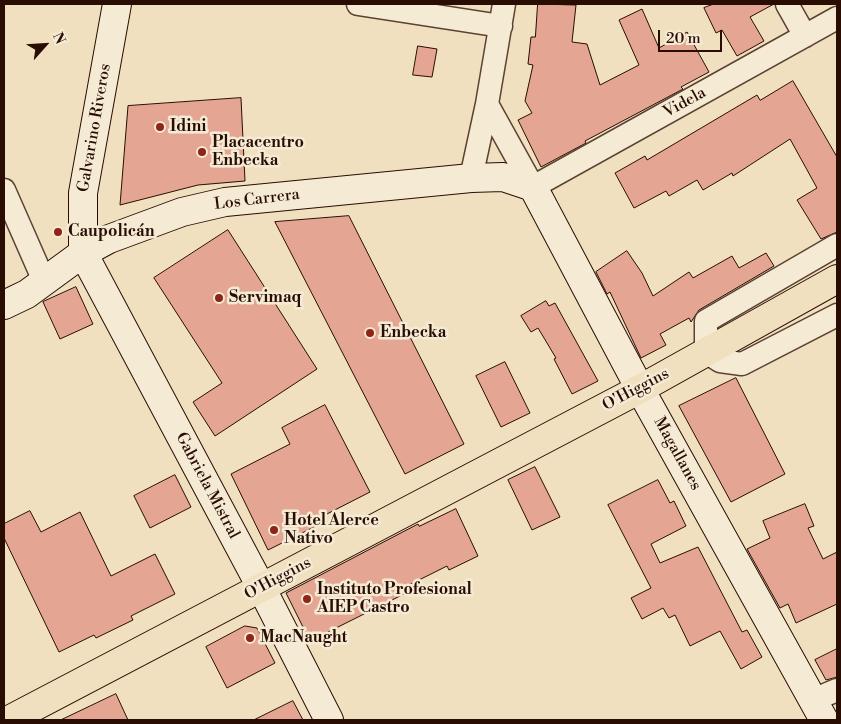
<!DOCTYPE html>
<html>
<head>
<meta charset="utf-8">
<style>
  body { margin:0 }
  #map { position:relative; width:841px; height:724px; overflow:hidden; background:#f0e0bf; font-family:"Libre Bodoni",serif }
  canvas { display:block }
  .frame { position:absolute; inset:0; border:5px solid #290d03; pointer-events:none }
  .north { position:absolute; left:20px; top:20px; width:50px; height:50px; -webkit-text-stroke:4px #f5ebd5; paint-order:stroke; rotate:64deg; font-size:14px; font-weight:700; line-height:20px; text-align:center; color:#290d03 }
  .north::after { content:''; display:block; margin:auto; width:18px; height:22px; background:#290d03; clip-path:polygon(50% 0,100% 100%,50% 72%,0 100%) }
  .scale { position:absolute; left:658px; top:30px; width:64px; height:22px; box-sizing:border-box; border:2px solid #290d03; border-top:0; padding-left:6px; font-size:15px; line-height:18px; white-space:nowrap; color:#290d03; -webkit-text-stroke:4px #f5ebd5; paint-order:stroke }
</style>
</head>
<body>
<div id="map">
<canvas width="841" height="724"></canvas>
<div class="frame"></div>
<div class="north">N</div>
<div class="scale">20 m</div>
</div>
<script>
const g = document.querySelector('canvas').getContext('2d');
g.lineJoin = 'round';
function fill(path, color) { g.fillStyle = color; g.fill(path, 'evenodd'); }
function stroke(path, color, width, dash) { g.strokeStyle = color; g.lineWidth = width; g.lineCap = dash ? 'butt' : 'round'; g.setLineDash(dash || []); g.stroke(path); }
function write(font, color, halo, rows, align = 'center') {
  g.font = font + ' "Libre Bodoni",serif'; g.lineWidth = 5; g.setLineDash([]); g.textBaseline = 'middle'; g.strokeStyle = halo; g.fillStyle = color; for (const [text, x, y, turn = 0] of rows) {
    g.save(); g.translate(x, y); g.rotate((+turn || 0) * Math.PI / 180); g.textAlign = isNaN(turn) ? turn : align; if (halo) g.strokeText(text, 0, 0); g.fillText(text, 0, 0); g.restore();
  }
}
const building = new Path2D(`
  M538 4 576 5 572 42 587 44 600 85 639 65 619 20 642 9 659 48 687 32 709 72 681 87 683 89 585 141 586 143 541 167 518 120 532 113 525 101 533 65 528 64 531 37H535Z
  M714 4H774L750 17 764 41 737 56 722 30 716 33 704 8Z
  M418 46 437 49 432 77 413 75Z
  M793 81 837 157V232L821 239 797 200 817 188 790 139 733 176 732 173 703 190 697 180 669 196 666 191 634 208 615 173 645 156 647 160 757 95 760 100Z
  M241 98 245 181 198 185 120 205 128 106Z
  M349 216 464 444 405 474 275 222Z
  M228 230 317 369 215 436 193 402 222 383 154 278Z
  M627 251 642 273 653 296 689 272 693 278 732 256 739 268 766 253 774 266 699 310 691 322 689 318 660 334 666 345 641 358 610 292 607 294 596 272Z
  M76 287 93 324 60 339 43 302Z
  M546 301 549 306 555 303 598 381 572 394 554 359 556 358 538 328 531 332 521 316Z
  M505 362 530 413 501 427 476 376Z
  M736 378 785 474 731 502 679 406Z
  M325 405 370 492 323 516 326 521 268 550 231 474 290 444 282 428Z
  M535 467 560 517 532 530 508 480Z
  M175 475 191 507 150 528 134 496Z
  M658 480 670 503 674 501 686 526 651 544 660 563 698 547 742 632 747 630 762 657 741 669 720 631 690 646 675 615 669 618 663 608 642 619 631 598 651 588 608 505Z
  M805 504 814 526 808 528 823 559 837 552V604L796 623 788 604 780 608 747 549 770 538 763 521Z
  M456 509 478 556 449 570 447 566 407 586 410 591 310 641 286 593 418 524 419 526Z
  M30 511 41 532 80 512 111 576 155 554 175 594 131 616 133 620 96 638 94 635 59 652 4 538V524Z
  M245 626 257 628 275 663 227 688 206 647Z
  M837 649V677L826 680 815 660Z
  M116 694 128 720H61Z
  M293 701 303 720H254Z`);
fill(building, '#e4a592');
stroke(building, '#290d03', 1);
const minor = new Path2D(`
  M358 4 501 26
  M787 4 805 36
  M487 104 533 187 837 18
  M471 178 487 104 504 4
  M4 190 44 281
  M837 245 706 321V352L720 361 742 364 837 315
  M813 700 837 690`);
const secondary = new Path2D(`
  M117 4 83 193V253L261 587 329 720
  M4 305 27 294 83 253 109 239 182 212 225 202 471 178 503 177 533 187 640 389 824 720`);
const trunk = new Path2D(`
  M9 720 640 389 837 279`);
stroke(minor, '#5b4232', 25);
stroke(secondary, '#290d03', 30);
stroke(trunk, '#290d03', 30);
stroke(minor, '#f5ebd5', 22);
stroke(secondary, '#f5ebd5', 28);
stroke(trunk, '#f0e0bf', 28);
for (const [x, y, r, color] of [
  [160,127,5,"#8f2418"],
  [202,152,5,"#8f2418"],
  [58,232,5,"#8f2418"],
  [219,298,5,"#8f2418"],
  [370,333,5,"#8f2418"],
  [274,530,5,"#8f2418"],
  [307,599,5,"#8f2418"],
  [250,638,5,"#8f2418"]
]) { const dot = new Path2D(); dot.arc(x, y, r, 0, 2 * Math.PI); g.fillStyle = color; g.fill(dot); stroke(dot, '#f5ebd5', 2); }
write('16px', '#290d03', '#f5ebd5', [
  ["Videla",685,103,-29],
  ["Galvarino Riveros",95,128,-80],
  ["Los Carrera",257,200,-7],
  ["O'Higgins",636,390,-28],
  ["Magallanes",677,454,61],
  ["Gabriela Mistral",207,486,62],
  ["O'Higgins",278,579,-28]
]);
write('bold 16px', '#290d03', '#f5ebd5', [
  ["Idini",170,127],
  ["Placacentro",212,143],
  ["Enbecka",212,161],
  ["Caupolicán",68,232],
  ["Servimaq",229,298],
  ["Enbecka",380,333],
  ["Hotel Alerce",284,521],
  ["Nativo",284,539],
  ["Instituto Profesional",317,590],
  ["AIEP Castro",317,608],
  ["MacNaught",260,638]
], 'left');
</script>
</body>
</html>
